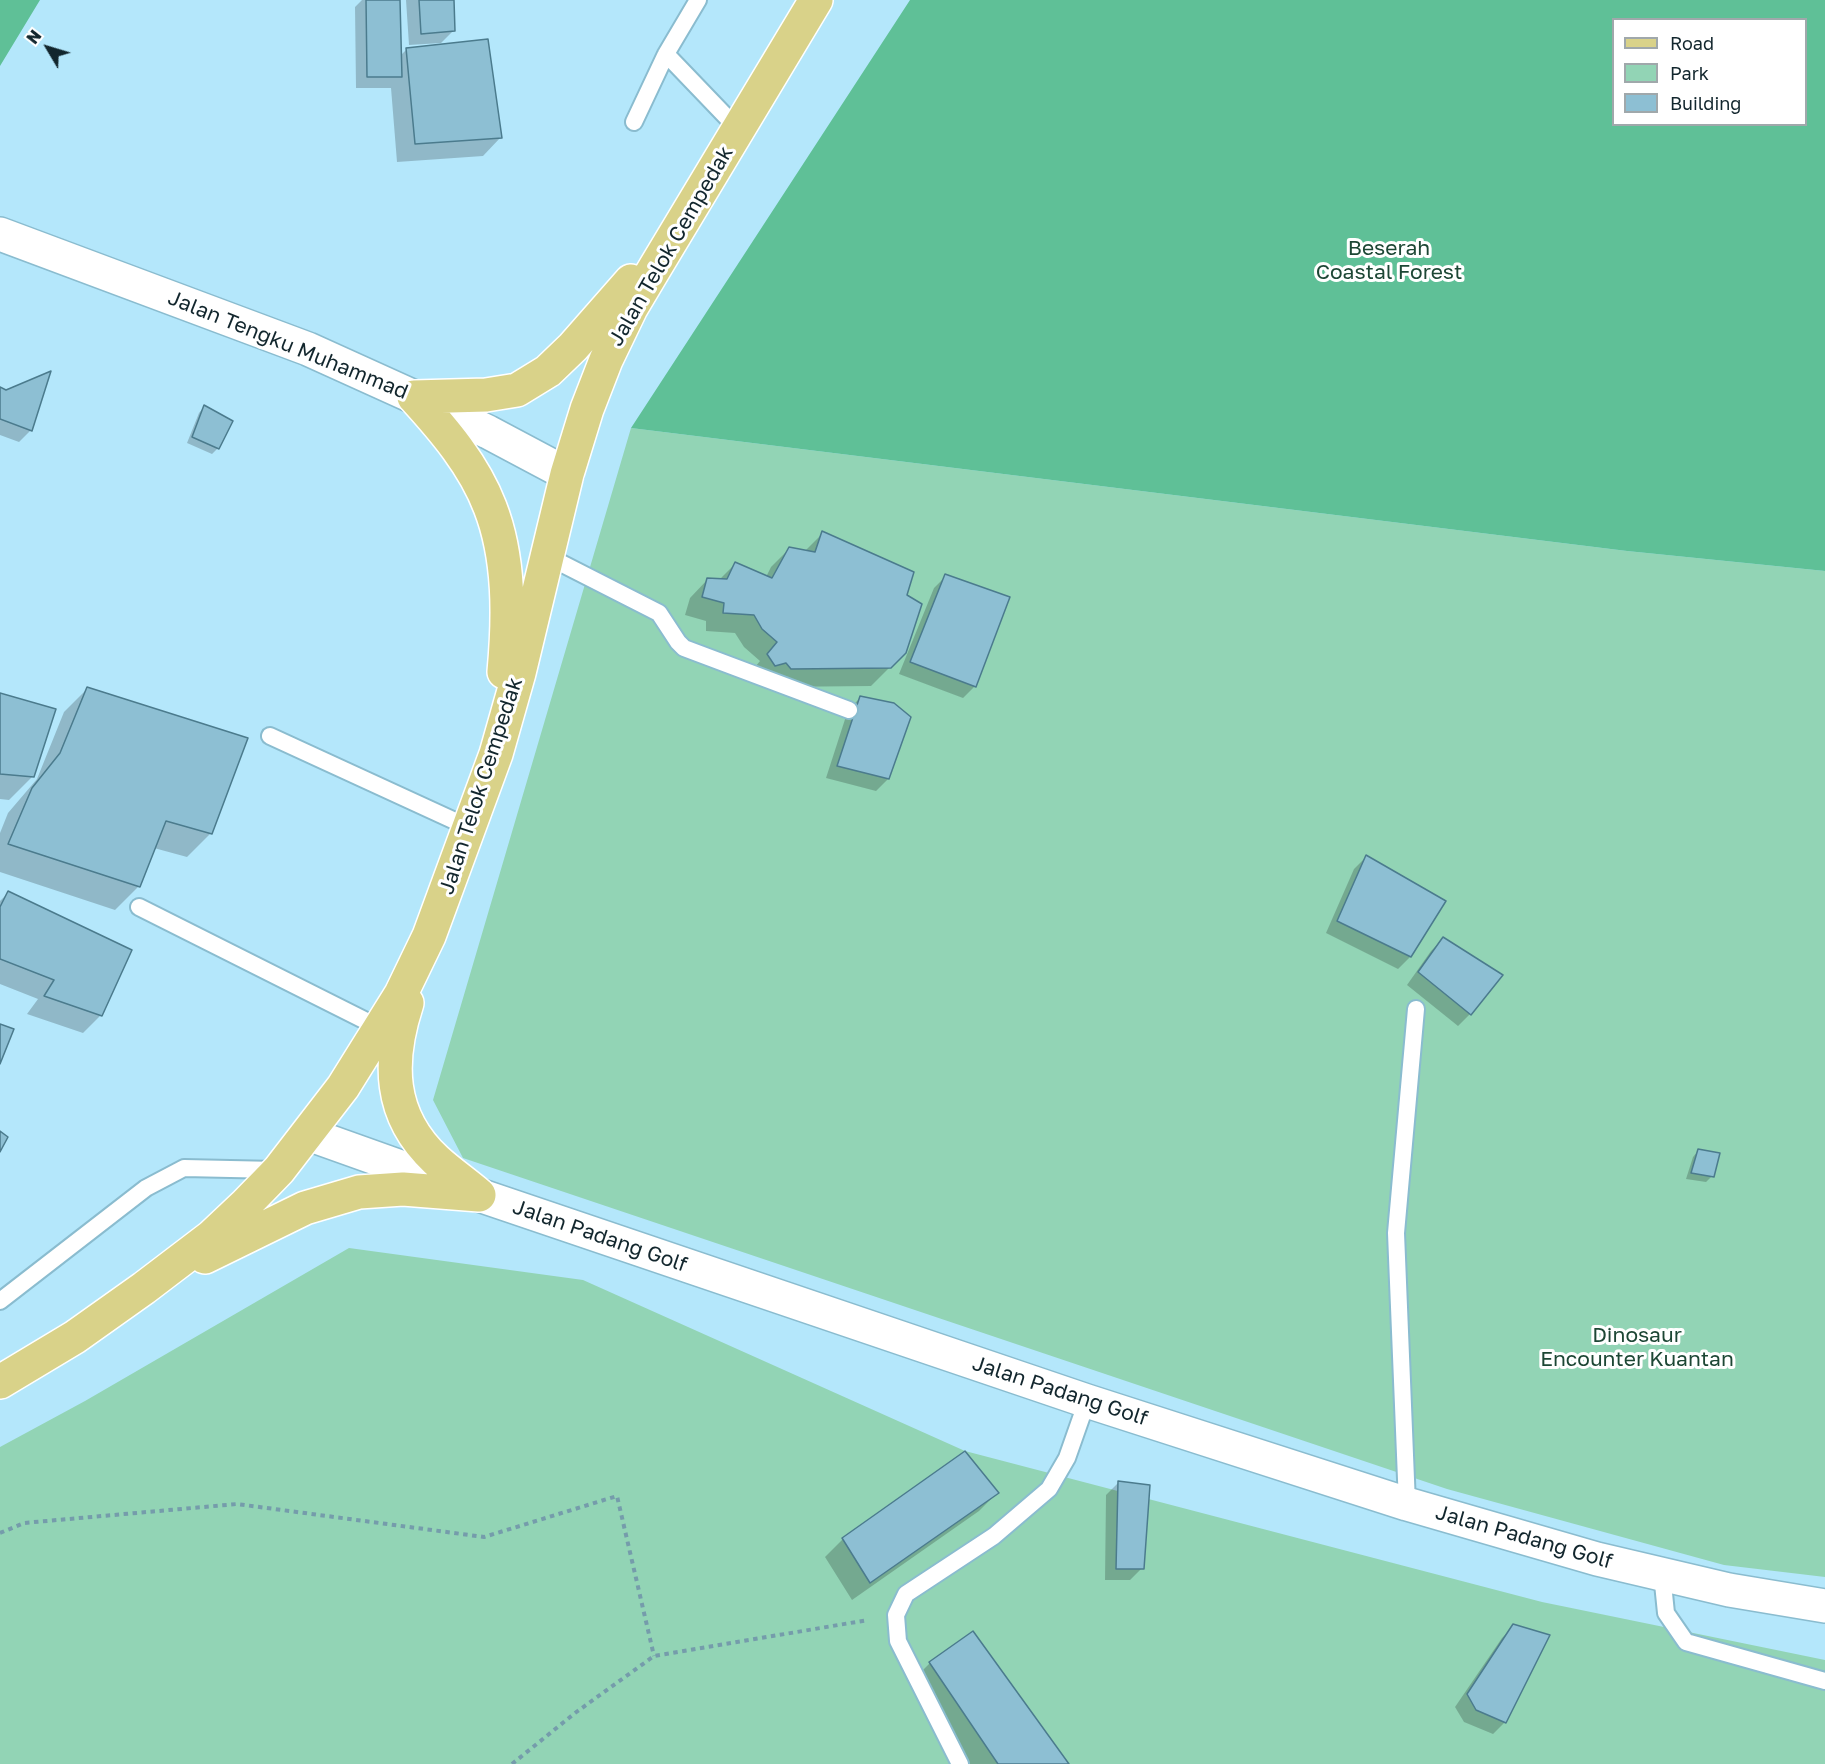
<!DOCTYPE html>
<html>
<head>
<meta charset="utf-8">
<style>
  body { margin:0 }
  #map { position:relative; width:1825px; height:1764px; overflow:hidden; background:#b4e7fb; font-family:"Golos Text",sans-serif }
  canvas { display:block }
  .legend { position:absolute; left:1612px; top:18px; width:195px; height:108px; box-sizing:border-box; background:#fff; border:2px solid #a0a8ab; margin:0; padding:8px 10px; list-style:none; font-size:18px; color:#12262d }
  .legend li { display:flex; align-items:center; gap:12px; height:30px }
  .legend b { width:30px; border:2px solid #a0a8ab }
  .north { position:absolute; left:18px; top:18px; width:60px; height:60px; -webkit-text-stroke:4px #fff; paint-order:stroke; rotate:308deg; font-size:16px; font-weight:700; line-height:24px; text-align:center; color:#12262d }
  .north::after { content:''; display:block; margin:auto; width:21px; height:27px; background:#12262d; clip-path:polygon(50% 0,100% 100%,50% 72%,0 100%) }
</style>
</head>
<body>
<div id="map">
<canvas width="1825" height="1764"></canvas>
<ul class="legend">
<li><b style="height:8px;background:#d9d289"></b>Road</li>
<li><b style="height:16px;background:#92d4b5"></b>Park</li>
<li><b style="height:16px;background:#8dbfd3"></b>Building</li>
</ul>
<div class="north">N</div>
</div>
<script>
const g = document.querySelector('canvas').getContext('2d');
g.lineJoin = 'round';
function fill(path, color) { g.fillStyle = color; g.fill(path, 'evenodd'); }
function stroke(path, color, width, dash) { g.strokeStyle = color; g.lineWidth = width; g.lineCap = dash ? 'butt' : 'round'; g.setLineDash(dash || []); g.stroke(path); }
function write(font, color, halo, rows, align = 'center') {
  g.font = font + ' "Golos Text",sans-serif'; g.lineWidth = 6; g.setLineDash([]); g.textBaseline = 'middle'; g.strokeStyle = halo; g.fillStyle = color; for (const [text, x, y, turn = 0] of rows) {
    g.save(); g.translate(x, y); g.rotate((+turn || 0) * Math.PI / 180); g.textAlign = isNaN(turn) ? turn : align; if (halo) g.strokeText(text, 0, 0); g.fillText(text, 0, 0); g.restore();
  }
}
fill(new Path2D(`
  M631 428 1627 551 1825 571V1577L1724 1565 1447 1489 463 1158 433 1100Z
  M349 1248 583 1280 965 1451 1542 1602 1825 1660V1764H0V1447L85 1401Z`), '#92d4b5');
fill(new Path2D(`
  M0 0H40L0 66Z
  M910 0H1825V571L1627 551 631 428ZM1614 20H1806V124H1614Z`), '#5fc097');
fill(new Path2D(`
  M362 0H399L400 56 407 49 501 137 483 156 397 162 391 88H356L355 7Z
  M406 0H452L453 31 441 43 409 45Z
  M0 389 31 430 19 442 0 435Z
  M204 407 218 448 212 454 187 443 199 413Z
  M823 533 906 596 905 652 871 686 773 687 750 673 760 661 744 647 735 633 706 631V621L685 615 690 598 708 579 719 580 735 564 766 577 771 567 789 549 804 552Z
  M946 576 975 686 963 698 899 674 934 588Z
  M87 689 211 833 187 857 154 848 139 886 115 910 0 872V833L8 813 37 779 64 712Z
  M0 695 33 776 9 800 0 799Z
  M860 698 888 779 876 791 826 778 848 710Z
  M1366 857 1444 901 1410 957 1398 969 1326 933 1354 869Z
  M8 893 101 1015 83 1033 27 1014 38 999 0 984V901Z
  M1443 939 1500 975 1470 1014 1458 1026 1407 985 1431 951Z
  M1698 1151 1712 1176 1706 1182 1686 1179 1693 1157Z
  M1118 1483 1142 1568 1130 1580H1105L1106 1495Z
  M997 1493 979 1511 852 1600 825 1557 843 1539Z
  M1514 1626 1505 1722 1493 1734 1464 1722 1455 1707 1502 1638Z
  M930 1663 1068 1764H968L912 1681Z`), '#0003');
const building = new Path2D(`
  M366 0H400L402 77H367Z
  M419 0H454L455 31 421 34Z
  M488 39 502 138 415 144 406 48Z
  M51 371 32 431 0 419V387L6 390Z
  M204 405 233 421 219 449 192 437Z
  M822 531 914 572 907 595 922 604 906 653 891 668 791 669 786 663 775 666 767 654 777 642 762 629 754 615 723 613 724 603 702 597 707 578 727 579 735 562 772 578 789 547 815 552Z
  M945 574 1010 597 976 687 910 662Z
  M87 687 248 738 212 834 166 821 140 887 8 844 32 788 60 753Z
  M0 693 56 709 34 777 0 774Z
  M860 696 894 703 911 717 889 779 837 766Z
  M1366 855 1446 901 1411 957 1337 921Z
  M8 891 132 950 102 1016 44 996 54 980 0 959V907Z
  M1443 937 1503 975 1471 1015 1418 972Z
  M0 1024 14 1029 0 1064Z
  M0 1131 8 1137 0 1152Z
  M1698 1149 1720 1153 1714 1177 1691 1173Z
  M965 1451 999 1493 870 1583 842 1538Z
  M1118 1481 1150 1485 1144 1569H1116Z
  M1513 1624 1550 1635 1506 1723 1476 1710 1467 1694Z
  M973 1631 1069 1764H998L929 1662Z`);
fill(building, '#8dbfd3');
stroke(building, '#4b7b8d', 1.5);
const lane = new Path2D(`
  M666 54 738 129
  M634 122 666 54 698 0
  M547 556 659 613 678 642 684 648 849 710
  M270 736 468 827
  M139 907 380 1028
  M0 1301 146 1188 184 1168 277 1170
  M1407 1504 1396 1233 1416 1009
  M1662 1574 1666 1613 1686 1642 1825 1681
  M960 1764 898 1641 896 1615 906 1594 994 1536 1049 1489 1067 1458 1087 1401`);
const street = new Path2D(`
  M308 1134 479 1195 1087 1401 1407 1504 1597 1559 1729 1590 1825 1606`);
const secondary = new Path2D(`
  M0 234 308 349 414 397 488 432 567 474`);
const primary = new Path2D(`
  M414 397C444 430 474 465 490 507 510 558 509 618 504 672
  M414 397 486 395 517 390 548 371 573 347 631 281
  M407 1003C388 1061 388 1115 436 1160 449 1172 465 1183 479 1195
  M205 1257 305 1208 359 1192 403 1189 479 1195
  M0 1382 75 1337 144 1288 211 1237 246 1204 279 1170 343 1087 401 994 429 936 496 754 519 673 567 474 587 409 606 360 631 308 656 266 816 0`);
stroke(lane, '#8abccf', 20);
stroke(street, '#8abccf', 36);
stroke(secondary, '#8abccf', 36);
stroke(primary, '#fff', 36);
stroke(new Path2D(`
  M0 1533 24 1523 237 1504 484 1537 617 1496 654 1656
  M512 1764 575 1713 654 1656 868 1620`), '#759cab', 4, [4.5, 4.5]);
stroke(lane, '#fff', 16);
stroke(street, '#fff', 33);
stroke(secondary, '#fff', 33);
stroke(primary, '#d9d289', 33);
write('21px', '#12262d', '#fff', [
  ["Jalan Telok Cempedak",671,246,-60],
  ["Jalan Tengku Muhammad",288,345,22],
  ["Jalan Telok Cempedak",481,786,-72],
  ["Jalan Padang Golf",600,1236,19],
  ["Jalan Padang Golf",1060,1391,18],
  ["Jalan Padang Golf",1524,1537,16]
]);
write('21px', '#1d4735', '#fff', [
  ["Beserah",1389,248],
  ["Coastal Forest",1389,272],
  ["Dinosaur",1637,1335],
  ["Encounter Kuantan",1637,1359]
]);
</script>
</body>
</html>
